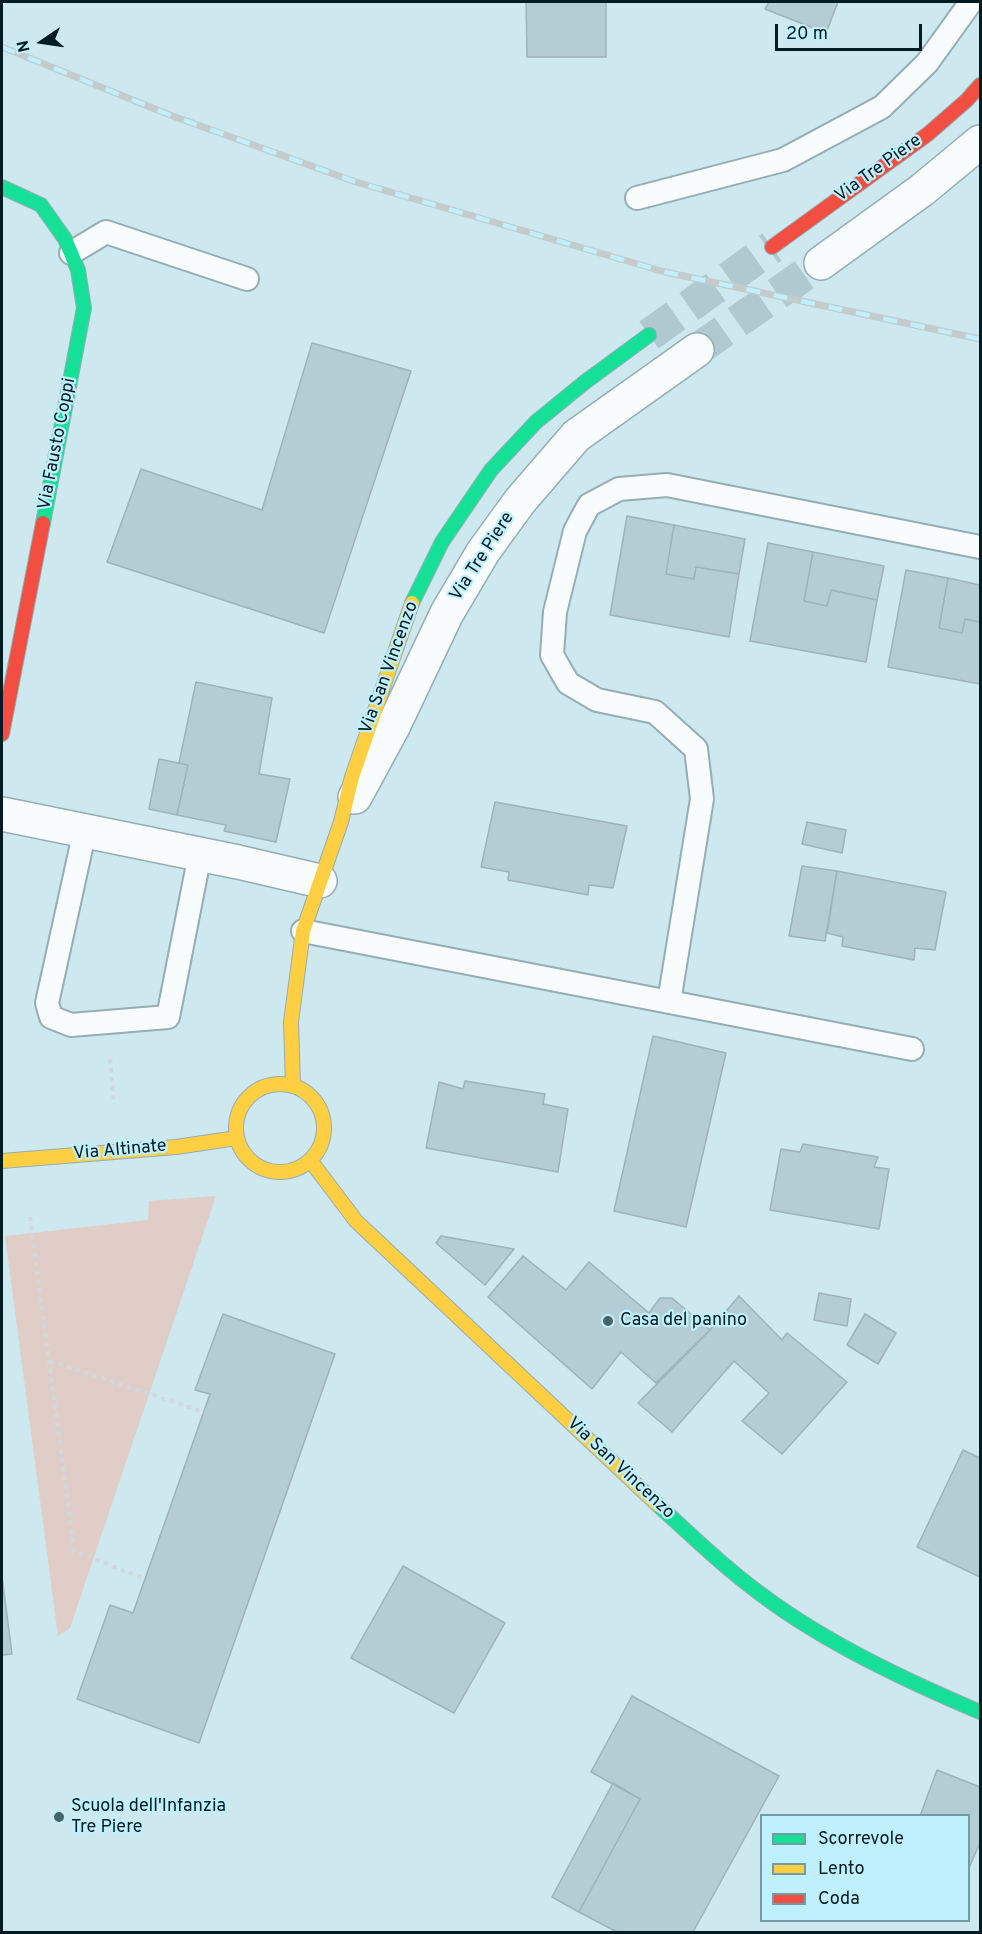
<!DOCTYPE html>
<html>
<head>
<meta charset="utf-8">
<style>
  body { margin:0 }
  #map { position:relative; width:982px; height:1934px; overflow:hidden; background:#cde8ef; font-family:Overpass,sans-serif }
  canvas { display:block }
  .frame { position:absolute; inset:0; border:3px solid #031b22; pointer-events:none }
  .legend { position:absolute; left:760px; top:1814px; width:210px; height:108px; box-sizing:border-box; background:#bff0fd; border:2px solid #749ba5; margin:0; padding:8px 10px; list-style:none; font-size:18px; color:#031b22 }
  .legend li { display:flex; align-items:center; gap:12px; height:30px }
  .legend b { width:30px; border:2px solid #749ba5 }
  .north { position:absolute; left:12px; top:12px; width:60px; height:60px; -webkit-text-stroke:4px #bff0fd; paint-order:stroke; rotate:257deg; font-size:16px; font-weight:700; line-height:24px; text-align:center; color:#031b22 }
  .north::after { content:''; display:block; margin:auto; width:21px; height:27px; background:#031b22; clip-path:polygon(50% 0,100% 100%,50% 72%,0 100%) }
  .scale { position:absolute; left:775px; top:24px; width:147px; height:27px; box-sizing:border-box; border:3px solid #031b22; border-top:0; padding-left:8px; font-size:18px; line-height:21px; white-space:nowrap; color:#031b22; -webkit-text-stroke:4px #bff0fd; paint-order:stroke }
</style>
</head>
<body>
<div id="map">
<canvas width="982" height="1934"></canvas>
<div class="frame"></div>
<ul class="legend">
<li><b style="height:8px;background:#16e098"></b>Scorrevole</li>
<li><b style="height:8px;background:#ffcf43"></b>Lento</li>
<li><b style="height:8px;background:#f24e42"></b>Coda</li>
</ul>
<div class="north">N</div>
<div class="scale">20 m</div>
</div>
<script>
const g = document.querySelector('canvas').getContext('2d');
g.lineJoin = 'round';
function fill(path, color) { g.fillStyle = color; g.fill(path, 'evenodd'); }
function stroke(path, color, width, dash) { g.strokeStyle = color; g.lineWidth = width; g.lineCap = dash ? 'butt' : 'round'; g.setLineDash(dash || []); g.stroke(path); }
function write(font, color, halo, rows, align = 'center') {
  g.font = font + ' Overpass,sans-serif'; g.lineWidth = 4.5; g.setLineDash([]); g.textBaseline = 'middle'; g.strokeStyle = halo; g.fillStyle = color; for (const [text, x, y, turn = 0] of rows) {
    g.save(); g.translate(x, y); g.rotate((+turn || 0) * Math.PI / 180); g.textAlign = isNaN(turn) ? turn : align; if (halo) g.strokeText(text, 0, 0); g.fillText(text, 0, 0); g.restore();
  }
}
fill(new Path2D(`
  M216 1196 70 1628 58 1636 5 1236 148 1220 149 1201Z`), '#e0cdc7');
const building = new Path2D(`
  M526 2H606V57H527Z
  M769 2H838L826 33 765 9Z
  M312 343 411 371 324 633 107 562 141 469 262 510Z
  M627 516 674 525 666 574 694 579 696 567 739 574 729 637 610 615Z
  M674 525 745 539 739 574 696 567 694 579 666 574Z
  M768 543 813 552 804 601 827 606 831 590 877 600 866 662 750 641Z
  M813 552 884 566 877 600 831 590 827 606 804 601Z
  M906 570 948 578 939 628 962 633 965 619 980 622V684L888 667Z
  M948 578 980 585V622L965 619 962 633 939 628Z
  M196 682 272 698 259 774 290 779 276 842 224 831 226 825 177 815 188 765 179 763Z
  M159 759 188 765 177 815 149 809Z
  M495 802 627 826 613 888 589 885 588 895 508 880 509 872 481 867Z
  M807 822 846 830 842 853 802 844Z
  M802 866 837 871 825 941 789 936Z
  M837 871 946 892 935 950 915 948 914 960 842 946 843 937 827 933Z
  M653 1036 726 1053 686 1227 614 1211Z
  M465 1081 545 1094 543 1104 568 1109 558 1172 426 1148 439 1082 463 1089Z
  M803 1144 878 1157 874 1167 889 1169 879 1229 770 1210 781 1149 800 1152Z
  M441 1236 514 1249 485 1285 436 1243Z
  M523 1256 566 1290 589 1262 649 1313 660 1298H672L710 1330 656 1383 621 1352 592 1389 488 1297Z
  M819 1293 851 1299 847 1326 814 1320Z
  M739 1296 782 1340 787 1333 847 1382 782 1454 742 1421 769 1393 734 1361 672 1432 638 1403 710 1330Z
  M223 1314 335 1354 199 1743 77 1699 110 1605 133 1613 210 1394 195 1390Z
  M865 1314 896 1333 878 1364 847 1345Z
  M963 1450 980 1458V1577L917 1547Z
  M403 1566 505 1623 454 1713 351 1658Z
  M2 1577 12 1654 2 1655Z
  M632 1696 779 1776 693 1932H617L579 1912 640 1799 591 1772Z
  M937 1770 980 1787V1843L968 1870V1816H920Z
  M613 1783 640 1799 579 1912 552 1897Z`);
fill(building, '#b4ccd3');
stroke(building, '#9cb3b9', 1.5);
stroke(new Path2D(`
  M697 350 821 263`), '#afc9d0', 33, [33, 16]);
stroke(new Path2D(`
  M649 335 772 247`), '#afc9d0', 33, [33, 16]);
const lane = new Path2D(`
  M637 198 783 160 882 107 927 63 971 2
  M71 253 106 232 247 279
  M85 830 47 1003 51 1017 71 1025 168 1017 200 854
  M303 931 912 1049
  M669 1002 702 799 696 749 655 712 597 700 568 683 552 655 555 612 575 531 589 505 619 489 667 485 980 547`);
const street = new Path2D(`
  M821 263 922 190 980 142
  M355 797 393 727 447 613 483 552 520 501 576 436 697 350
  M2 814 238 862 320 881`);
const fast = new Path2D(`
  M2 187 41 205 65 239 78 270 84 308 43 523
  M412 603 442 542 491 470 536 422 585 382 649 335
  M658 1505C692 1536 725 1568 762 1595 826 1643 907 1681 980 1712`);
const slow = new Path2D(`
  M236 1128a44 44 0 1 1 88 0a44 44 0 1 1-88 0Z
  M293 1086 291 1022 303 931 341 822 352 777 412 603
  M310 1160 356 1221 658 1505
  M2 1161 176 1147 237 1138`);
const jam = new Path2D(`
  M772 247 928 134 967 100 980 85
  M2 734 43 523`);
stroke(lane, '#95adb3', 26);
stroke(street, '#95adb3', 36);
stroke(fast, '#95adb3', 16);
stroke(slow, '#95adb3', 16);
stroke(jam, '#95adb3', 16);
stroke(new Path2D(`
  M110 1059 114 1102
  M30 1217 74 1551 145 1579
  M50 1361 204 1412`), '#d0d8db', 4, [4.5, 4.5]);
stroke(lane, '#f8fcfd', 22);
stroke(street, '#f8fcfd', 33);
stroke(fast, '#16e098', 14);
stroke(slow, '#ffcf43', 14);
stroke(jam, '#f24e42', 14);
const rail = new Path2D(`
  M2 47 170 115 356 182 665 272 980 339`);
stroke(rail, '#c4cbcd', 7);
stroke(rail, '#bff0fd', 4.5, [14]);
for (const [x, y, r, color] of [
  [608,1321,6,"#4a636a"],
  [59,1817,6,"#4a636a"]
]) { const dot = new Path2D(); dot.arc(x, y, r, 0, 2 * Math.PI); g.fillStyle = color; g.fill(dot); stroke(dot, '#bff0fd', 2); }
write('18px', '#031b22', '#bff0fd', [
  ["Via Tre Piere",879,169,-36],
  ["Via Fausto Coppi",58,444,-79],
  ["Via Tre Piere",483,557,-57],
  ["Via San Vincenzo",390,668,-70],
  ["Via Altinate",120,1151,-5],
  ["Via San Vincenzo",620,1469,43]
]);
write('18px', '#031b22', '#bff0fd', [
  ["Casa del panino",620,1321],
  ["Scuola dell'Infanzia",71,1807],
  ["Tre Piere",71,1828]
], 'left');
</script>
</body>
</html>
